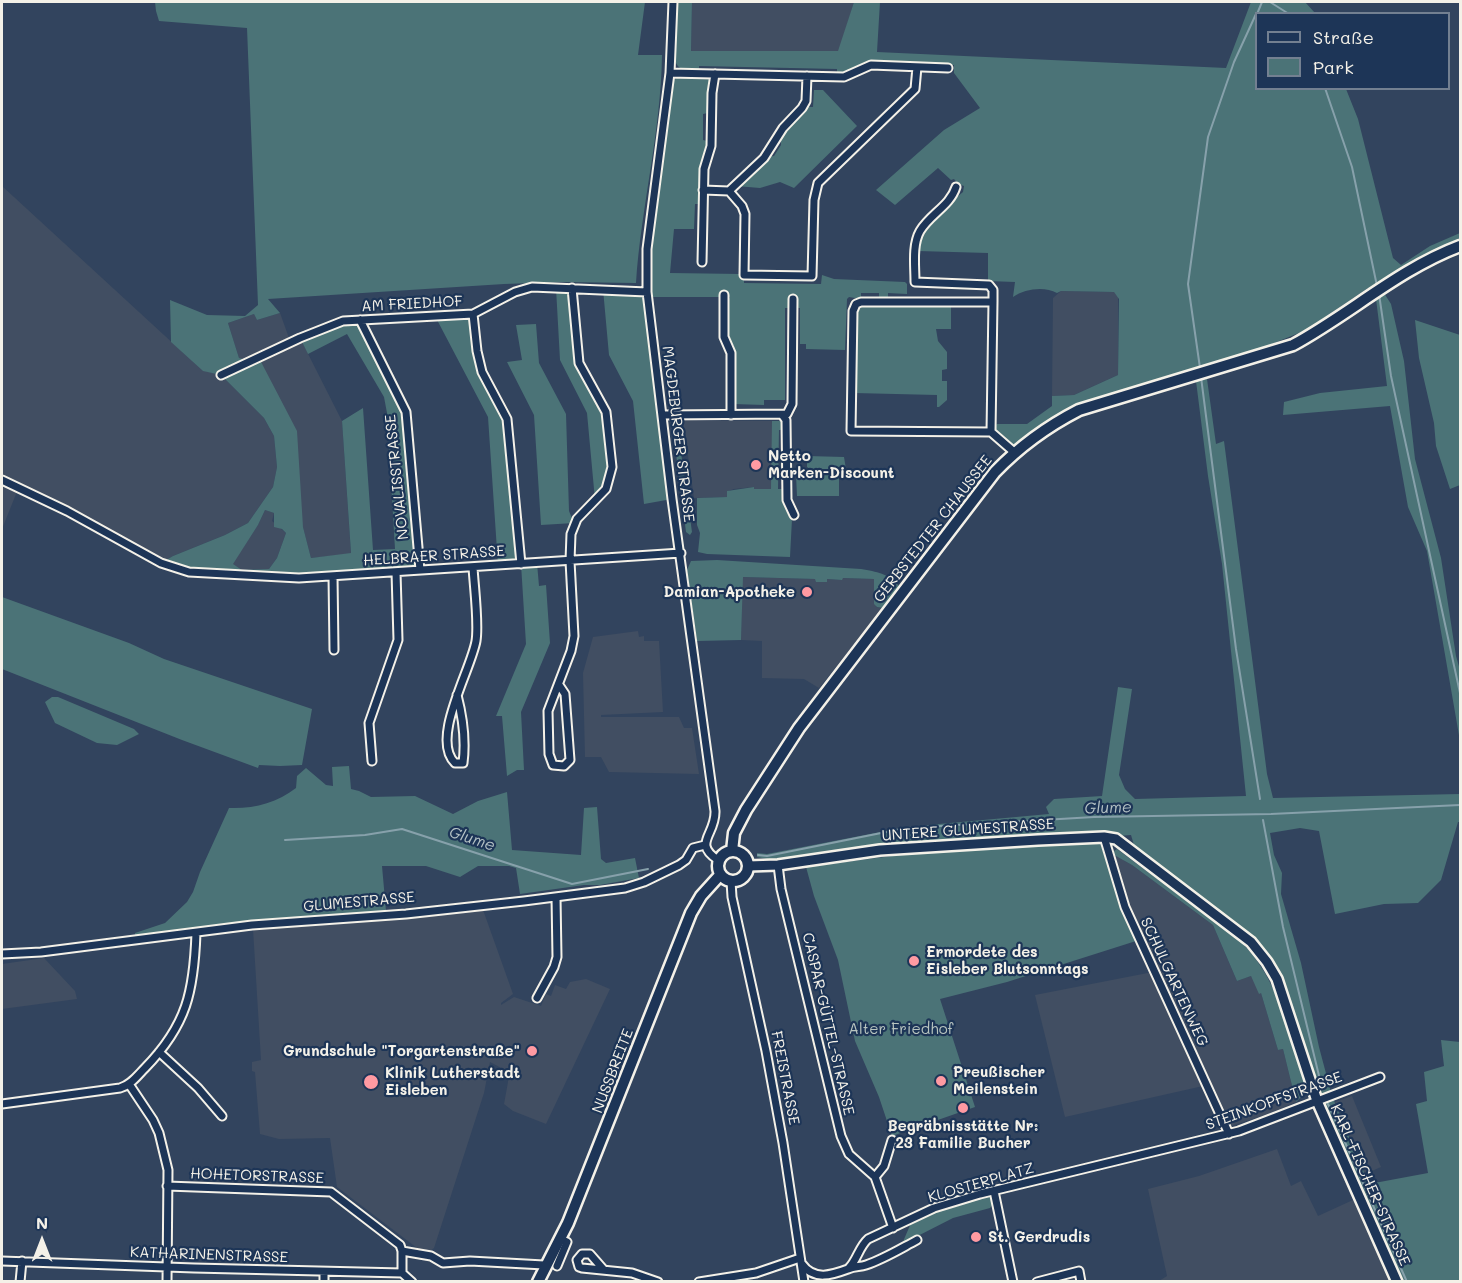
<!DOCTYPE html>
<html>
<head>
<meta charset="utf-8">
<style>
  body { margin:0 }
  #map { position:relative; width:1462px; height:1283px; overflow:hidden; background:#32445e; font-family:Mali,sans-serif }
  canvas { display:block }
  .frame { position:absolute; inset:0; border:3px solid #f4f1e8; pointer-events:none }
  .legend { position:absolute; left:1255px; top:12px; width:195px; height:78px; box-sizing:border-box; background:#1d3557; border:2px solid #738091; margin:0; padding:8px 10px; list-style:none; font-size:18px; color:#f4f1e8 }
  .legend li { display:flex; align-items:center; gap:12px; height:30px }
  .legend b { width:30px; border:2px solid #738091 }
  .north { position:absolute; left:12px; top:1211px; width:60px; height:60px; -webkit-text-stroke:4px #1d3557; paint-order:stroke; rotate:0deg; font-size:16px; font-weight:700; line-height:24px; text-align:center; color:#f4f1e8 }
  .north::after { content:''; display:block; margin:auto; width:21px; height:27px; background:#f4f1e8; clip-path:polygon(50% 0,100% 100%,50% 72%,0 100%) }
</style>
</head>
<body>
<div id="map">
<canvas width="1462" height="1283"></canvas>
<div class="frame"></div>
<ul class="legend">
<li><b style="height:8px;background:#1d3557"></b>Straße</li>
<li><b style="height:16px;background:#4b7377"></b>Park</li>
</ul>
<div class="north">N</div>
</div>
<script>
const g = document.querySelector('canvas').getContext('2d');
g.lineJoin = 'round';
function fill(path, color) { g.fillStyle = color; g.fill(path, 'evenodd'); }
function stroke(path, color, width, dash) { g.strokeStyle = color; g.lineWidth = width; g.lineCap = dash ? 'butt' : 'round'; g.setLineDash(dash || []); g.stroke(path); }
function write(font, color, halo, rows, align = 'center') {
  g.font = font + ' Mali,sans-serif'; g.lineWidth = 4.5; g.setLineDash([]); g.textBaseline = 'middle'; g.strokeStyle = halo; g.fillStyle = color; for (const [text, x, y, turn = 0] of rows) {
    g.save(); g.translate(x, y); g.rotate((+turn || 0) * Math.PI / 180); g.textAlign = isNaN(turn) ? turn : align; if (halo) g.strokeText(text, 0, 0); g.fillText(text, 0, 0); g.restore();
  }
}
fill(new Path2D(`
  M692 2H854L839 51H691Z
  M2 186 202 370 221 375 264 418 274 436 277 467 273 487 248 523 225 535 173 556 161 563 18 489 2 529Z
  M1061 291 1114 292 1118 295V375L1074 395 1052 396 1053 298Z
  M280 313 289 338 242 359 239 358 228 323 254 314 257 320Z
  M300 338 342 421 351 554 311 558 259 358Z
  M683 420 772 421V489H754V487L734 489 728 491 727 497 694 498Z
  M265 510 274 513 272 521 286 533 277 558 269 569 242 570 232 564 258 525Z
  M742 577 816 579V582H826L827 579 842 580V578L874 579 876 607 883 608 819 688 804 679 762 678V641L741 640Z
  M638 631 639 637 644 636V641H659L663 712 601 715V717H679L684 728H692L699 774 609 772 601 757H585L583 673 593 637Z
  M1114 855 1132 865 1213 925 1237 981 1251 976 1261 993 1278 1050 1283 1049 1296 1102 1268 1114 1231 1126 1212 1084 1065 1117 1035 995 1158 971 1127 904Z
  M482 907 513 994 501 1003V1005L514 997 541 1006 546 994 551 996 555 985 566 989 570 982 586 979 610 989 546 1124 513 1111 504 1104 508 1082 507 1071 490 1062 484 1093 434 1248 430 1251H421L337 1187 330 1138 279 1139 260 1134 255 1072 252 1071V1062L261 1060 253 929Z
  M44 958 75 991 77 999 2 1009V964Z
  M1352 1096 1381 1167 1365 1174 1335 1102Z
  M1277 1149 1291 1186 1301 1181 1318 1216 1353 1200 1390 1281H1159L1167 1276 1148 1189 1199 1176Z`), '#414e62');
fill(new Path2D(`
  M155 2H645L638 55H662C661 132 641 207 636 283L563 282 504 284 268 299 280 313 257 320 254 314 228 323 239 358 251 361 259 358 297 431 303 527 311 558 351 553 342 421 363 408 373 550 395 549 387 413 384 397 347 334 308 354 300 338 343 321 360 320 403 406 420 570 333 576 189 572 161 563 173 556 225 535 248 523 273 487 277 467 274 436 264 418 221 375 203 371 171 342 170 300 207 315 245 316 258 305 247 28 159 21 156 11ZM265 510 274 513V527L282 529 286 533 277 558 269 569 242 570 233 564 258 525Z
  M673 2H692L691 51H838L854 2H880L877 52 1226 68 1251 2H1305L1315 13 1256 14V88L1346 89 1358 119 1393 258 1401 265 1430 246 1460 233V240L1413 262 1371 291 1368 288 1306 330 1262 348 1080 407 1018 445H1014L996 429 995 426 997 424H1027L1052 406V396L1074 395 1118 375 1119 299 1114 292 1061 291 1057 293C1044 286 1025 289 1013 297L1015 282 988 281V253L918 251C922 222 942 210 963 192L964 186 958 184 954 179 951 180 938 168 895 205 876 190 944 130 980 108 954 73V65L867 62C856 66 849 74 837 74V69L699 66V71C693 71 685 72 680 68 668 59 673 16 673 2Z
  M680 76 711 77 708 113 703 114V140L707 141 700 172V204H695L694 229H674L670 273 741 274 744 276V283L821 284 822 275 834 279 905 282 907 284V294L888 293V299H879V293H861V299L849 297 847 299 845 350 806 349V344H800V308H785V400H764V405L733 404 734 345H730V338H726L727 302 730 297H650L651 248 671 90 674 80Z
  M814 90H823L857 126 794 188 780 182 760 188 736 186 767 157 774 156 781 145V134L806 107H813Z
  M556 288H572L579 363 606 412 610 478 595 500 587 413 560 360Z
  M603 289 647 292 672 499 644 504 633 401 609 355Z
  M1384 293 1391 304 1404 361 1415 459 1441 558 1456 656 1460 670V741L1427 551 1408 507 1390 406 1283 415 1284 402 1320 393 1387 386 1376 299Z
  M866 303 951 304V329H936L938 341 947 352V369L942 370V381H947V400L939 407H937V395L854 393 856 310 860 306Z
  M473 314 482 372 507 419 517 532 527 563H537L539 586 546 585 550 643 521 712 524 770H517L507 776 502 716H496L526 644 521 564 498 565 488 417 435 316Z
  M1415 320 1460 335V485L1450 489 1436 446 1434 423 1419 358Z
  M536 324 539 363 566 414 569 511 574 523 541 525 534 415 507 362 522 360 516 325Z
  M1207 379 1216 444 1224 441 1267 774 1273 798 1460 794V822H1458L1441 880 1418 903 1384 904 1335 914 1319 831 1300 828 1270 833 1274 855 1282 873 1281 894 1301 963 1319 1047 1332 1096 1369 1184 1428 1173 1416 1104 1427 1101 1424 1072 1444 1066 1441 1040 1460 1042V1281H1401L1318 1093 1285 986 1270 956 1249 933 1134 845 1131 835 1118 836 1099 831 873 846 776 861 757 857V853L767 854 906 827 1049 814 1046 807 1054 799 1102 796 1118 687 1132 689 1119 775 1125 789 1135 799 1246 796 1222 564 1208 476 1196 381Z
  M772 421H783V430H779L778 489H783L785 508 792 519 790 557 707 554 698 552 700 533 697 525V498L727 497V491L754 487V489H771Z
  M676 435 679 438 692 532 690 535 686 532 674 438Z
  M807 456 844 457 846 469H810L807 467Z
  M796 475H839V496H797Z
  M717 560 861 569C877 572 888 573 899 586L883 608 877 607 874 604V579L843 578 842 580 827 579V582H816L815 579 743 577 741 640 697 641 687 570 691 561Z
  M2 597 129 643 164 659 312 709 302 765 280 766 259 765 258 768 182 740 2 669Z
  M52 697H58L134 729 139 734 117 745 97 743 55 723 45 702Z
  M349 766 351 789 359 791 371 797 415 796 453 814 478 801 507 792 512 850 581 855 584 808 597 807 601 859 606 863 635 858 639 878 600 885H584L520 894 516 868 509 866H478L460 877 426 866H382L386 911 135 938V933L165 923 187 902 193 892 200 872 229 808C253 809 277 803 296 788L297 776 306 768 326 785 333 786 332 767Z
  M1095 841 1101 845 1120 905 1136 941 1007 982 940 999 975 1107 892 1136 879 1097 855 1041 838 960 814 896 806 867 931 851Z
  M1117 849 1239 940C1282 981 1286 1034 1306 1087L1305 1093 1296 1102 1283 1049 1278 1050 1261 993 1259 994 1251 976 1237 981 1213 925 1132 865 1114 855V851Z
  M988 1196 993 1200V1204L990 1208 953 1218 902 1244 911 1223 942 1209Z`), '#4b7377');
stroke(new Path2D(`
  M1270 2 1289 14
  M1257 14 1262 2
  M1325 88 1352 167 1377 286
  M1379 294 1391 376 1460 693
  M1200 368 1188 284 1208 137 1234 62 1256 14
  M1201 377 1236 649 1260 799
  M1263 820 1283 927 1321 1084
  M285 840 365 835 402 829 572 884 648 869
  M758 855 767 856 906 828 1094 817 1271 814 1460 805
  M1328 1104 1407 1282`), '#87a1ab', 2);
const minor = new Path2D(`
  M673 2 670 73 647 249V292L672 499 715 811C716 835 692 843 718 860
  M670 73 844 77 871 65 948 68
  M956 187C950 206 930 214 920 231 912 245 915 266 915 282L989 285 993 290V302
  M703 190 729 191 764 158 783 128 802 108 806 101 807 76
  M729 191 742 206 745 214 744 275 812 276 814 200 818 183 915 89 917 67
  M702 262 704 169 711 146 712 93 715 74
  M724 295V337L731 353V415
  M473 314 477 351 482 372 507 419 521 564
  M360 320 406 412 420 570
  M221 375 300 338 343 321 473 314 515 292 532 287 647 292
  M662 415 787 414 792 404 793 299
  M783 416 786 420 787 500 794 515
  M991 432 993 302H861L856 304 853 311 851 431 991 432 1014 452
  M2 480 67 511 161 563 189 572 299 578 681 553
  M333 576 334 650
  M559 685 565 694 570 760 564 766 553 765 549 754 548 711 571 651 574 636 570 561 571 534 577 519 606 489 612 467 606 412 579 363 572 288
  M457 695C463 718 466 740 463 763H455C430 739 471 670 476 641 479 623 474 586 473 567
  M372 761 369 723 398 640 396 572
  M1104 837 1125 907 1229 1134
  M778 865 781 889 841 1136 849 1154 875 1177
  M731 881 732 897 766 1051 783 1143 804 1282
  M2 954 41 952 252 925 406 914 524 901 625 888 644 882 679 865 686 860 693 848 705 845
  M537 998 554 967 557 957 556 897
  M159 1052 198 1088 222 1116
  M129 1084 153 1120 159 1133 168 1170 167 1282
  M2 1104 120 1088C131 1085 138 1075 145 1068 187 1025 194 991 196 933
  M892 1140 884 1166 875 1177 893 1228
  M167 1186 331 1192 400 1245 402 1251
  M994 1191 1013 1282
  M402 1251 431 1256 443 1263 470 1261 544 1265
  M402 1251V1273
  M2 1261 194 1268 402 1273 412 1282
  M802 1264C814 1281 832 1275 848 1269 854 1266 860 1267 866 1265 884 1259 900 1249 917 1240
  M557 1266 567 1242 560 1239
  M849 1268C857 1260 859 1247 868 1239L934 1208 980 1194 1239 1131 1380 1077
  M604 1270 590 1254H582L577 1260 579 1267 582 1268 632 1273 658 1282
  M20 1282 22 1261
  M324 1282V1272
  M699 1282 756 1273 800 1258
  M1037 1282 1079 1271 1081 1282`);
const tertiary = new Path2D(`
  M748 866 778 865 880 850 1038 840 1104 837 1116 839 1251 942 1267 962 1277 979 1317 1101 1397 1282`);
const secondary = new Path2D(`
  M718 866a15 15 0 1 1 30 0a15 15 0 1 1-30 0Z
  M732 851 734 833 746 810 799 728 995 472C1020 446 1046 427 1079 410L1293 345C1350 314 1399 269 1460 246
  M538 1282 568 1223 691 913 701 896 720 875`);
stroke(minor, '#f4f1e8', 11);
stroke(tertiary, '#f4f1e8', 14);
stroke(secondary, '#f4f1e8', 15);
stroke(minor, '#1d3557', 7);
stroke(tertiary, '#1d3557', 9);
stroke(secondary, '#1d3557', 10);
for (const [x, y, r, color] of [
  [756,465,6,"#ff9aa2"],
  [807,592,6,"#ff9aa2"],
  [914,961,6,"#ff9aa2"],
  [532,1051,6,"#ff9aa2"],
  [941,1081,6,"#ff9aa2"],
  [371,1082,8,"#ff9aa2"],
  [963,1108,6,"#ff9aa2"],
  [976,1237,6,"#ff9aa2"]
]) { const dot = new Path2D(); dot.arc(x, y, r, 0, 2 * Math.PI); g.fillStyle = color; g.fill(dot); stroke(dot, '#1d3557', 2); }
write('15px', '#f4f1e8', '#1d3557', [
  ["AM FRIEDHOF",412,304,-3],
  ["MAGDEBURGER STRASSE",678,434,83],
  ["NOVALISSTRASSE",397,477,-96],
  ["GERBSTEDTER CHAUSSEE",933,529,-52],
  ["HELBRAER STRASSE",434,556,-4],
  ["UNTERE GLUMESTRASSE",968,830,-4],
  ["GLUMESTRASSE",359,902,-5],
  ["SCHULGARTENWEG",1174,982,65],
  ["CASPAR-GÜTTEL-STRASSE",828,1024,77],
  ["NUSSBREITE",613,1071,-69],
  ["FREISTRASSE",785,1078,79],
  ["STEINKOPFSTRASSE",1274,1101,-20],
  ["HOHETORSTRASSE",257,1176,2],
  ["KLOSTERPLATZ",981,1183,-16],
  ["KARL-FISCHER-STRASSE",1370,1185,66],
  ["KATHARINENSTRASSE",209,1255,2]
]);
write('bold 15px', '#f4f1e8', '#1d3557', [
  ["Netto",768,456],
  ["Marken-Discount",768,473],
  ["Damian-Apotheke",795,592,"right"],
  ["Ermordete des",926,952],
  ["Eisleber Blutsonntags",926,969],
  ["Grundschule \"Torgartenstraße\"",520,1051,"right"],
  ["Preußischer",953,1072],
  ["Meilenstein",953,1089],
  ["Klinik Lutherstadt",385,1073],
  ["Eisleben",385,1090],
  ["Begräbnisstätte Nr:",963,1126,"center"],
  ["23 Familie Bucher",963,1143,"center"],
  ["St. Gerdrudis",988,1237]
], 'left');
write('15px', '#b9c5c0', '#1d3557', [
  ["Alter Friedhof",901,1029]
]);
write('italic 16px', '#b5c2c5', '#1d3557', [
  ["Glume",1108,808,-2],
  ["Glume",472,839,18]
]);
</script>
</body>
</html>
